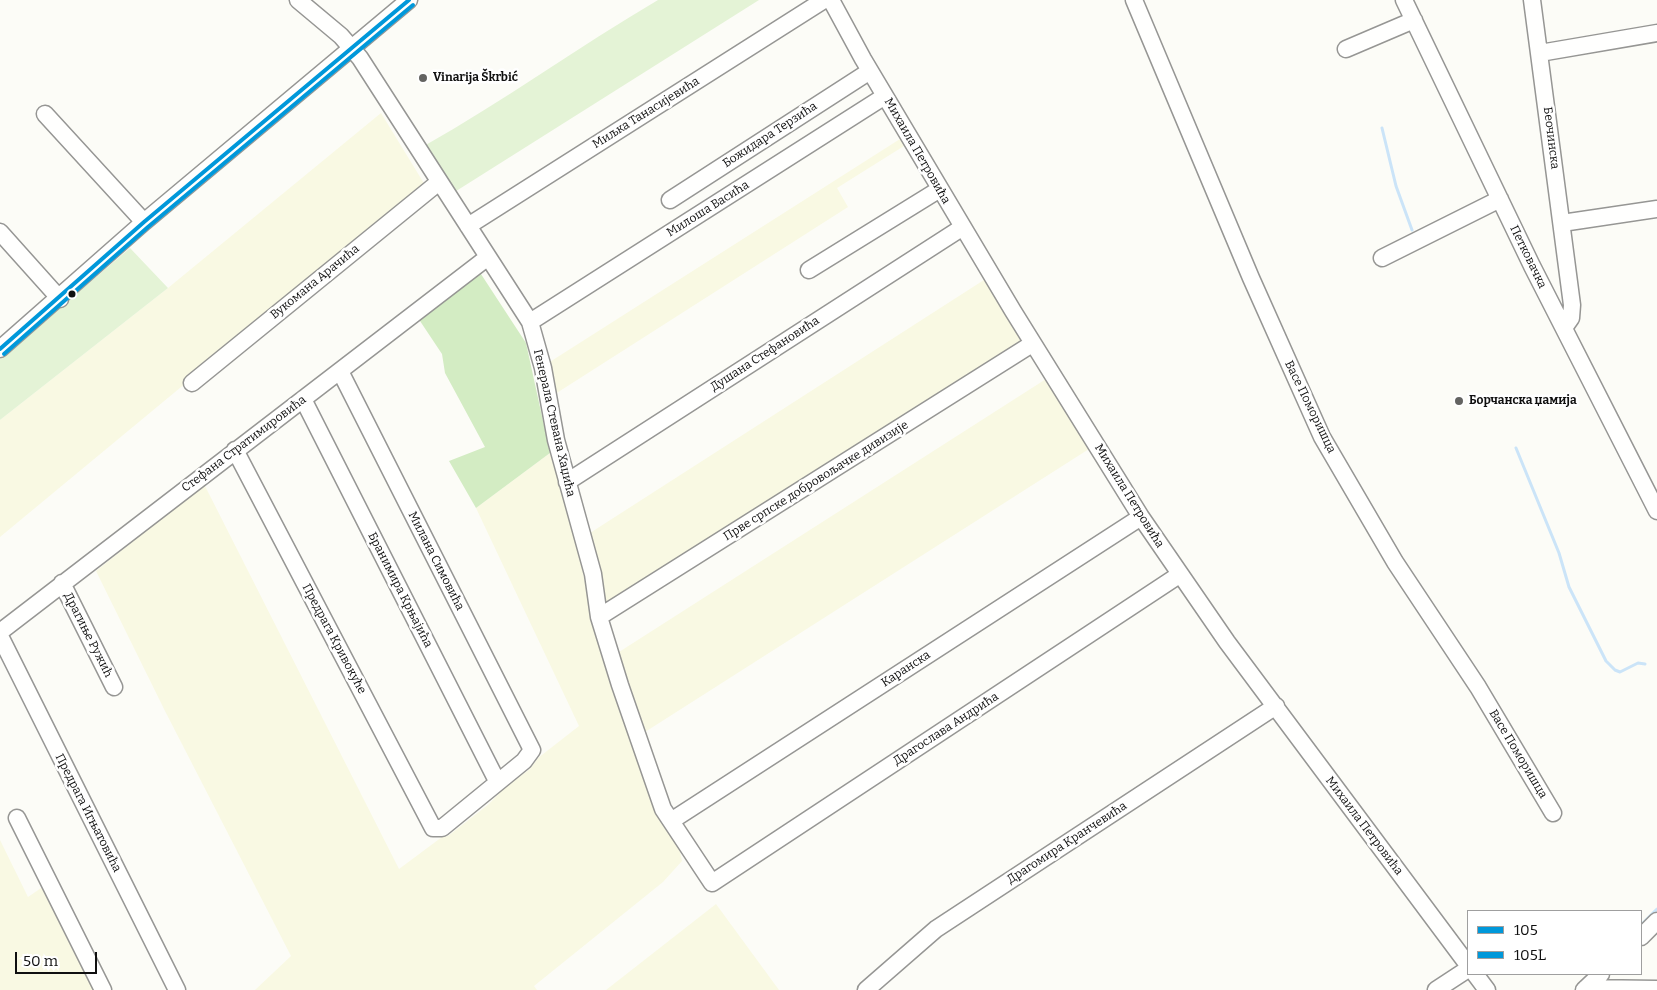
<!DOCTYPE html>
<html>
<head>
<meta charset="utf-8">
<style>
  body { margin:0 }
  #map { position:relative; width:1657px; height:990px; overflow:hidden; background:#fcfcf7; font-family:Bitter,serif }
  canvas { display:block }
  .legend { position:absolute; left:1467px; top:910px; width:175px; height:65px; box-sizing:border-box; background:#fff; border:1px solid #9f9f9f; margin:0; padding:6px 9px; list-style:none; font-size:15px; color:#101010 }
  .legend li { display:flex; align-items:center; gap:10px; height:25px }
  .legend b { width:25px; border:1px solid #9f9f9f }
  .scale { position:absolute; left:15px; top:952px; width:82px; height:22px; box-sizing:border-box; border:2px solid #101010; border-top:0; padding-left:6px; font-size:15px; line-height:18px; white-space:nowrap; color:#101010; -webkit-text-stroke:4px #fff; paint-order:stroke }
</style>
</head>
<body>
<div id="map">
<canvas width="1657" height="990"></canvas>
<ul class="legend">
<li><b style="height:6px;background:#0098da"></b>105</li>
<li><b style="height:6px;background:#0098da"></b>105L</li>
</ul>
<div class="scale">50 m</div>
</div>
<script>
const g = document.querySelector('canvas').getContext('2d');
g.lineJoin = 'round';
function fill(path, color) { g.fillStyle = color; g.fill(path, 'evenodd'); }
function stroke(path, color, width, dash) { g.strokeStyle = color; g.lineWidth = width; g.lineCap = dash ? 'butt' : 'round'; g.setLineDash(dash || []); g.stroke(path); }
function write(font, color, halo, rows, align = 'center') {
  g.font = font + ' Bitter,serif'; g.lineWidth = 5; g.setLineDash([]); g.textBaseline = 'middle'; g.strokeStyle = halo; g.fillStyle = color; for (const [text, x, y, turn = 0] of rows) {
    g.save(); g.translate(x, y); g.rotate((+turn || 0) * Math.PI / 180); g.textAlign = isNaN(turn) ? turn : align; if (halo) g.strokeText(text, 0, 0); g.fillText(text, 0, 0); g.restore();
  }
}
fill(new Path2D(`
  M381 113 425 185 0 537V420L168 288Z
  M900 139 904 146 837 188 848 207 552 396 545 365Z
  M987 278 1024 341 606 609 590 533Z
  M1046 379 1089 449 645 732 619 652Z
  M550 453 576 538 593 622 679 847 682 861 663 882 534 986 537 990H255L291 956 165 711 96 571 204 484 399 869 442 837 448 836 489 804 503 789 530 769 538 758 579 726 476 508Z
  M0 840 28 897 44 886 98 990H0Z
  M716 904 779 990H606Z`), '#f9f9e3');
fill(new Path2D(`
  M658 0H759L453 193 424 146C504 101 578 47 658 0Z
  M130 248 168 288 0 420V359Z`), '#e4f3d6');
fill(new Path2D(`
  M479 271 526 343 550 453 476 508 449 461 485 447 445 373 442 354 418 318Z`), '#d3ecc3');
stroke(new Path2D(`
  M1382 128 1396 186 1412 230
  M1516 448 1559 553 1569 587 1606 661 1615 670 1620 672 1638 663 1645 664
  M1641 925 1657 909`), '#cbe4f8', 3);
const minor = new Path2D(`
  M298 0 341 36 360 58 530 322 543 368 556 440 593 574 599 617 620 685 663 809 712 883 1179 575
  M831 0 863 59 1013 311 1141 517 1227 642 1468 965
  M1134 0 1251 278 1322 437 1395 562 1478 687 1553 813
  M1404 0 1532 266 1657 511
  M1532 0 1572 305 1571 318 1564 328
  M1346 49 1414 20
  M1540 53 1657 33
  M45 114 144 222
  M670 200 870 71
  M1562 223 1657 209
  M468 226 824 0
  M0 232 60 299
  M1382 258 1500 199
  M809 270 940 189
  M530 322 885 96
  M0 349 144 222 409 0
  M192 383 439 182
  M303 399 497 781
  M235 450 433 828H442L524 761 532 750 340 371
  M567 482 963 227
  M62 583 114 687
  M599 617 1032 344
  M0 632 488 257
  M0 636 177 990
  M17 818 103 990
  M671 821 1141 517
  M1641 937 1657 921
  M1475 974 1487 990
  M1586 988 1657 989
  M866 990 936 929 1276 706
  M1436 990 1468 969
  M1584 990 1601 974`);
stroke(minor, '#969694', 19);
stroke(minor, '#fffffe', 16);
stroke(new Path2D(`
  M0 349 144 222 409 0`), '#0098da', 4);
stroke(new Path2D(`
  M4 354 148 227 413 5`), '#0098da', 4);
for (const [x, y, r, color] of [
  [423,78,5,"#636361"],
  [72,294,4.5,"#101010"],
  [1459,401,5,"#636361"]
]) { const dot = new Path2D(); dot.arc(x, y, r, 0, 2 * Math.PI); g.fillStyle = color; g.fill(dot); stroke(dot, '#fff', 2); }
write('bold 12px', '#101010', '#fff', [
  ["Vinarija Škrbić",433,78],
  ["Борчанска џамија",1469,401]
], 'left');
write('12px', '#101010', '#fff', [
  ["Миљка Танасијевића",646,113,-32],
  ["Божидара Терзића",770,135,-33],
  ["Беочинска",1551,138,83],
  ["Михаила Петровића",917,151,60],
  ["Милоша Васића",708,209,-32],
  ["Петковачка",1528,257,64],
  ["Вукомана Арачића",315,282,-39],
  ["Душана Стефановића",765,354,-33],
  ["Васе Поморишца",1310,407,64],
  ["Генерала Стевана Хаџића",554,423,77],
  ["Стефана Стратимировића",244,444,-37],
  ["Прве српске добровољачке дивизије",816,481,-32],
  ["Михаила Петровића",1129,496,58],
  ["Милана Симовића",436,561,63],
  ["Бранимира Крњајића",400,590,63],
  ["Драгиње Ружић",88,635,63],
  ["Предрага Кривокуће",334,639,62],
  ["Каранска",906,669,-33],
  ["Драгослава Андрића",946,729,-33],
  ["Васе Поморишца",1518,754,59],
  ["Предрага Игњатовића",88,813,63],
  ["Михаила Петровића",1364,826,53],
  ["Драгомира Кранчевића",1067,843,-33]
]);
</script>
</body>
</html>
